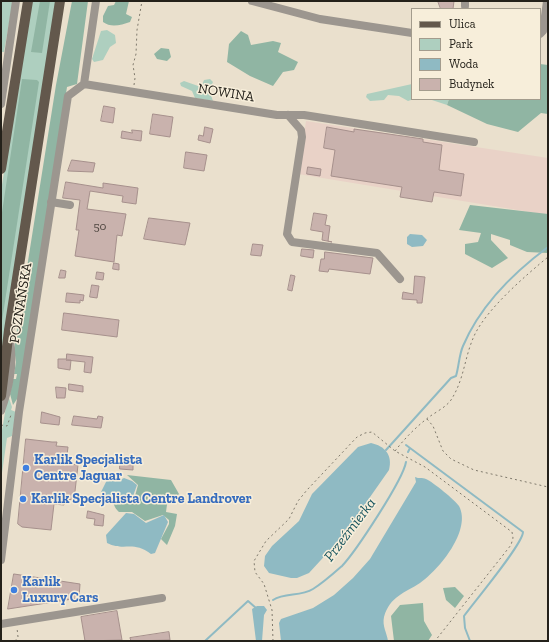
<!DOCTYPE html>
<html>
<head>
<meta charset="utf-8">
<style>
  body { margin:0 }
  #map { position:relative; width:549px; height:642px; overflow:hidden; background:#eae0cd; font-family:"Zilla Slab",serif }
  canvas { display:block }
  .frame { position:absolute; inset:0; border:2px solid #24211a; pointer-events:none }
  .legend { position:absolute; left:411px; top:8px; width:130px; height:92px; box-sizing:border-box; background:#f7eeda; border:1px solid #a39c8d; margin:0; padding:5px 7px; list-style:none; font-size:12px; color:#24211a }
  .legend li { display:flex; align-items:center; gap:8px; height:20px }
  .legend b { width:20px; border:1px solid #a39c8d }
</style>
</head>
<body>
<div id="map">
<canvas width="549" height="642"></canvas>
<div class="frame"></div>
<ul class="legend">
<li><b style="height:5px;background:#63584c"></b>Ulica</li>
<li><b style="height:11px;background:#aecfbf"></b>Park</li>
<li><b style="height:11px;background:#8fbac3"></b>Woda</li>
<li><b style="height:11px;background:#c9b2ad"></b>Budynek</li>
</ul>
</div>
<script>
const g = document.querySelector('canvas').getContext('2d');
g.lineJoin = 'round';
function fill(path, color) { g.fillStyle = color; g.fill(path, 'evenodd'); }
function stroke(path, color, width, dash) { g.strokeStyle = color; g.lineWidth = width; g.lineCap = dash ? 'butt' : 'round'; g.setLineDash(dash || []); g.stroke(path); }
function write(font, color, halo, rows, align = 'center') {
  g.font = font + ' "Zilla Slab",serif'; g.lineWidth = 3; g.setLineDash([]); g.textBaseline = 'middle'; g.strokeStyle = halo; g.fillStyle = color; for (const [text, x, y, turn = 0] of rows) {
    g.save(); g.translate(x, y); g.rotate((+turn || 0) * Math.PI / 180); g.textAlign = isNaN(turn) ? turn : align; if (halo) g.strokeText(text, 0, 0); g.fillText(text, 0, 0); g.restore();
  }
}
fill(new Path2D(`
  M306 121 548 158V215L298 174Z`), '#e9d2c7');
fill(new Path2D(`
  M1 1H13L4 52H1Z
  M31 1H58L1 363V191Z
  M107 30 115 35 116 43 110 47 103 60 94 62 92 59 101 31Z
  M210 79 213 82 209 90 213 101 195 98 192 91 181 86 180 83 184 81 201 87 204 80Z
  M412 84V99H414L408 101 399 96 388 95 384 100 370 101 366 97 367 94Z
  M429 99H449L447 105Z
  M8 395 12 407 11 410 16 412 12 436 7 438 1 480V436Z`), '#aecfbf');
fill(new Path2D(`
  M40 1H50L42 53 31 52Z
  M72 1H88L77 84 67 87 19 396 13 405 10 394 13 379H16L17 374H14L16 362 14 349 56 85Z
  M116 1H129L126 14 132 17 130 22C121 25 111 28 103 22V16L108 6 114 5Z
  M241 31 248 35 251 45 273 41 281 43 278 52 298 62 294 70 283 72 273 86 250 76 227 62 229 44Z
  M161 48 169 49 171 57 167 61 157 59 154 54Z
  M540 64 548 65V114L541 113 518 132 487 124 447 105 449 99H540Z
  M22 79 37 80 39 82 1 327V219Z
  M470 205 548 214V253L527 252 510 245V240L491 234V240L508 258 492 268 465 254V244L478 242 481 233 459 230Z
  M127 475 171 480 179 494 177 496 168 497 166 512 177 514 175 526 167 545 161 539 169 524V520L163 515 145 521 132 512H119C114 507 112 503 115 496L123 501 135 496 138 485Z
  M455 587 464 596 455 608 446 600 443 588Z
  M423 603 424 621 432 635 428 641H394L391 616 400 605Z`), '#90b5a3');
fill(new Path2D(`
  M410 234 422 235 427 240 423 246 412 247 407 244V237Z
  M371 443C385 446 393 455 389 470L342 537 309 573 297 578H291L269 573 264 566 265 556 272 546 299 521 312 494 358 447Z
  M109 476 118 481 124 478 132 481 137 485 133 496 121 500 116 492 105 499 101 492Z
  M415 477C419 479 422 477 426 479 433 482 455 500 459 506 472 530 439 570 420 583 405 593 390 596 384 617 382 626 387 633 388 641H281L279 623 281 619 313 608 334 595 353 578 370 559 416 482Z
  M126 513 134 514 146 523 164 515 168 522 155 553 151 554C132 540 125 552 107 543L106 535Z
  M257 606H264L267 610 264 615 262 641H256L252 609Z`), '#8fbac3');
stroke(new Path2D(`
  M406 445 410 448 408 452
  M410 448 523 532C523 544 474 602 464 616L465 628 470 641
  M386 450 451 378 456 376C459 366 459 355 463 346 480 306 513 273 548 247
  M273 600C285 592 300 597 313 589 323 583 333 574 342 566 356 551 403 480 406 462
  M205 641 248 601 256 608`), '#8fbac3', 2);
const building = new Path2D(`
  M438 1H454L453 9H441Z
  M104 106 115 108 113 123 101 121Z
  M153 114 173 117 170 137 150 134Z
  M205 127 213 129 210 143 198 140 199 135 203 136Z
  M327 127 354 132V129L361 130 423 139V142L442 145 439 170 464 174 461 196 434 192 432 202 400 197 402 187 331 176 335 150 324 148Z
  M132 130 142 131 141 141 121 138 122 131 132 133Z
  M186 152 207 155 204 171 184 168Z
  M72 160 95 163 93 172 68 171Z
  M308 167 321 169 320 176 307 174Z
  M66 182 103 188V183L138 188 136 204 122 202 123 196 90 191 87 209 126 214 122 236 117 235 114 262 75 256 79 230H76L80 200 63 198Z
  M314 213 327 215 325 225 330 226 328 241 332 242 322 240 323 232 311 230Z
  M149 218 190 223 185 245 144 239Z
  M253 244 263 245 261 256 251 255Z
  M302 249 314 250 313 258 301 256Z
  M325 252 373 258 370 274 329 269 328 272 319 271 321 259H324Z
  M114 263 119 264V270L113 269Z
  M61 270 66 271 65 278H59Z
  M97 272 104 273 103 280 96 279Z
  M291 275 295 276 292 291 288 290Z
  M415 276 425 277 422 303H417V300L402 299 403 292 413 294Z
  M92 285 99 286 97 298 90 297Z
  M67 293 84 295 83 301 80 300V303L66 302Z
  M64 313 119 320 117 337 62 330Z
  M67 354 93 357 91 373 84 372 85 362 66 360H71L70 370 58 368V359H66Z
  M69 384 83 386V392L69 390Z
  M56 387 66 388 65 398H57Z
  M42 412 60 417 59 425 41 423Z
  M74 416 97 419 98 416 103 417 101 428 72 425Z
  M26 439 52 442H57L56 446 68 447 66 463 78 465 74 500 65 499 64 505 54 504 51 530 22 527 18 524Z
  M120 461 133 462V470L120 469Z
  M88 511 104 515 103 526 94 525 95 519 87 518Z
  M14 574 80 584 79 598 8 609Z
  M117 611 122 640 85 641 81 617Z
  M169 632 170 640 131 641 130 638Z`);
fill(building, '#c9b2ad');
stroke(building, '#a6908c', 1);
stroke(new Path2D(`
  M134 85 135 78 133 65 136 54 137 30 142 1
  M427 419 433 426 443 451 451 459 474 470 548 487
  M1 425 7 426 11 415
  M395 451C405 438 416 427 429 417 436 412 446 407 451 400 465 378 464 357 475 334 488 308 525 276 548 257
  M15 641 18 637 17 628
  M273 641 272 610 264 584 255 572 254 561 266 541 289 519 298 501 307 490 357 437 365 433 372 432 395 451 425 467 512 532 513 538 511 545 435 641`), '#7f796c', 1, [2, 3]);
stroke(new Path2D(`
  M252 1 320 19 412 33
  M465 6V1
  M540 34 543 31 547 1
  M84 84 277 115H304L474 142
  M84 84 96 1
  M1 104 16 1
  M288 115 301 130 302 137 287 234 292 242 377 253 400 279
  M51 202 70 205
  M1 411C9 388 14 366 10 341
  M1 560 19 412 68 96 84 84
  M1 624 162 598`), '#9c968f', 8);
stroke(new Path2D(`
  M1 169 28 1
  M1 396 9 330 60 1`), '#63584c', 10);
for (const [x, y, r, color] of [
  [26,468,4,"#3f7fe0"],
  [23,499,4,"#3f7fe0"],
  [14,590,4,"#3f7fe0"]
]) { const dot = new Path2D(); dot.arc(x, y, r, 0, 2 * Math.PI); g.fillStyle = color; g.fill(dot); stroke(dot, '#f7eeda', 1.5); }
write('12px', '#4d453f', null, [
  ["50",100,227]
]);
write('14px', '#24211a', '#f7eeda', [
  ["NOWINA",226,93,9],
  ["POZNAŃSKA",21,303,-81]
]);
write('bold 14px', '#366cbe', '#f7eeda', [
  ["Karlik Specjalista",34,460],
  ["Centre Jaguar",34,476],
  ["Karlik Specjalista Centre Landrover",31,499],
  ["Karlik",22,582],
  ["Luxury Cars",22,598]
], 'left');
write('italic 15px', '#18555f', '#f7eeda', [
  ["Przeźmierka",350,530,-53]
]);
</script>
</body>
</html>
